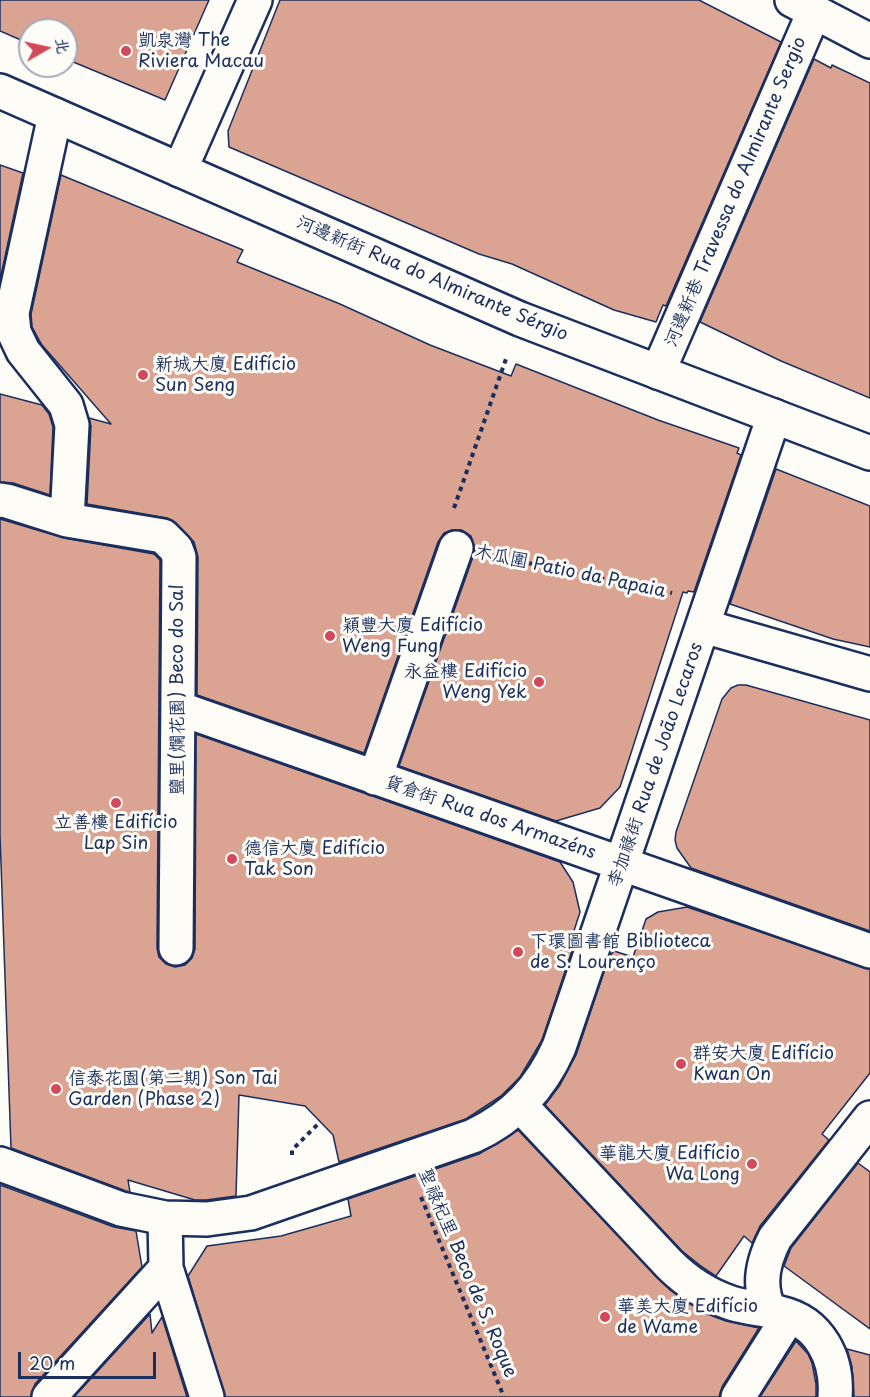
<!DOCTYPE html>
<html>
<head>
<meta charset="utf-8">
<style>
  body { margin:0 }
  #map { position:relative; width:870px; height:1397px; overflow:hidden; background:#fdfcf7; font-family:"Playpen Sans","LXGW WenKai TC",sans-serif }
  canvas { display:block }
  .north { position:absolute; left:18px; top:18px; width:60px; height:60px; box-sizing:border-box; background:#fdfcf7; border:2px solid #a3aaba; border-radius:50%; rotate:81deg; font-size:16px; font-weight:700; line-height:24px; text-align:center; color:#1b2f5e }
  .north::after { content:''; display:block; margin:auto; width:21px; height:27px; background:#d1495b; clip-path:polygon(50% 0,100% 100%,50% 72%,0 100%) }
  .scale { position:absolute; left:18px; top:1352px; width:138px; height:27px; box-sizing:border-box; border:3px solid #1b2f5e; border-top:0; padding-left:8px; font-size:18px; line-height:21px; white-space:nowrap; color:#1b2f5e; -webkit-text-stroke:4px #fdfcf7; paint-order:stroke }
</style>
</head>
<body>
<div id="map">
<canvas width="870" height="1397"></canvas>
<div class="north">北</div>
<div class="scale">20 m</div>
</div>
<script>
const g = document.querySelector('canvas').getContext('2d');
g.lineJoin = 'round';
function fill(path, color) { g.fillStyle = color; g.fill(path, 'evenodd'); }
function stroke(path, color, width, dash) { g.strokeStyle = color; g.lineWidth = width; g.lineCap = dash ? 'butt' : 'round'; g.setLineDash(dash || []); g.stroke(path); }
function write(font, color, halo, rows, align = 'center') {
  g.font = font + ' "Playpen Sans","LXGW WenKai TC",sans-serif'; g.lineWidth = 6; g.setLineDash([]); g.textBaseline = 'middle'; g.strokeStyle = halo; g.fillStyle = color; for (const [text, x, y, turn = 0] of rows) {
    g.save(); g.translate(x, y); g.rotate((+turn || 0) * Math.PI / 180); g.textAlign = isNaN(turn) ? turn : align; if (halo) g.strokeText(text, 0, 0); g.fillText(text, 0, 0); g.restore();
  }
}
const building = new Path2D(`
  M0 0H209L165 100 66 59V30H30V44L0 31Z
  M280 0H699L781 42 666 306 663 305 656 322 614 310 512 264 479 254 229 147 228 131Z
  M814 59 831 68 832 65 870 83V398L781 361 700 322Z
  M0 165 23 173 0 280Z
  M61 175 243 250 237 262 340 304 430 345 511 376 516 364 658 420 739 448 737 453 741 455 694 592 688 591 687 593 683 592 620 787 600 808 556 821 399 766 474 554V545L471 536 462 530H452L444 533 438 542 364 753 197 695 198 557 194 542 176 523 167 518 87 504 91 426 89 418 111 424 42 345 32 327 31 314Z
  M0 394 42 405 49 414 53 427 50 495 13 483 0 482Z
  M776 469 870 506V647L833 639 730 604Z
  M0 519 64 538 154 554 160 560 157 948 159 957 166 964 175 967 185 965 192 958 195 949 196 734 560 862 573 882 580 912 572 937 576 939 542 1040 520 1077 501 1096 466 1119 339 1162 333 1135 305 1106 239 1095 236 1196 206 1200H195L128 1180 130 1192 126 1191 11 1148 0 835Z
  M738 685H746L870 720V931L691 868 677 848 675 840 676 832 722 699 731 688Z
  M687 907 870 969V1073L822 1134 829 1140 760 1226 752 1243 744 1236 716 1276 701 1266 682 1251 545 1105 560 1085 576 1055 609 957 614 951 633 957 646 919 658 912Z
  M518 1130 670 1290 695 1307 694 1309 726 1321 759 1328 722 1387 719 1397H225L188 1276 207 1246 281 1236 351 1216 348 1199 479 1154Z
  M858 1163 870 1172V1329L784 1266 791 1248Z
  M0 1185 114 1227 136 1231 142 1267 35 1384 31 1397H0Z
  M150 1314 152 1333 162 1317 187 1397H74Z
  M796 1341 808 1354 812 1363 816 1384V1397H760Z
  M847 1349 870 1355V1397H854L852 1367Z`);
fill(building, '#daa392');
stroke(building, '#1b2f5e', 1.5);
const minor = new Path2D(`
  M55 115 12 313 14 332 23 351 66 405 72 425 67 520
  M180 170 255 0
  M658 372 814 12
  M0 500 7 501 67 520 163 536 176 549 179 557 176 948
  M703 626 870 674
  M178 708 870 951
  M375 778 456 548
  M520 1105 669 1264C686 1281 707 1295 731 1303 747 1308 764 1309 780 1313 820 1322 838 1359 835 1397
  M0 1164 121 1209 165 1218 207 1219 251 1213 473 1136C514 1117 541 1088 559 1047L774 416
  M165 1218 166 1268 207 1397
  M770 1311C757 1287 763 1261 775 1238L870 1118
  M49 1397 166 1268
  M738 1397 789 1316`);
const major = new Path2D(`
  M792 0 870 41
  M0 91 520 319 870 453`);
stroke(minor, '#1b2f5e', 38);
stroke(major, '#1b2f5e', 38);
stroke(new Path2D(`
  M454 508 507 356
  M494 556 672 593
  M292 1155V1150L320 1122
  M421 1197 504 1397`), '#1b2f5e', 4, [4.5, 4.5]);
stroke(minor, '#fdfcf7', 33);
stroke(major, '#fdfcf7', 33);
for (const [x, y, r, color] of [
  [126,51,6,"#d1495b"],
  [143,375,6,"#d1495b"],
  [330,636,6,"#d1495b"],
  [539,682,6,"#d1495b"],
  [116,803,6,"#d1495b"],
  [232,859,6,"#d1495b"],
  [518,952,6,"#d1495b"],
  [681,1064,6,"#d1495b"],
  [56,1089,6,"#d1495b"],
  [752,1164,6,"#d1495b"],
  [605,1317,6,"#d1495b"]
]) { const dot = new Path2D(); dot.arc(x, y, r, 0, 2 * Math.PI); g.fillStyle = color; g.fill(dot); stroke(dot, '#fdfcf7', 2); }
write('18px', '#1b2f5e', '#fdfcf7', [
  ["凱泉灣 The",138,41],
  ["Riviera Macau",138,62],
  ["新城大廈 Edifício",155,365],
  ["Sun Seng",155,386],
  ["穎豐大廈 Edifício",342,626],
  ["Weng Fung",342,647],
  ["永益樓 Edifício",527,672,"right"],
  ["Weng Yek",527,693,"right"],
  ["立善樓 Edifício",116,823,"center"],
  ["Lap Sin",116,844,"center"],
  ["德信大廈 Edifício",244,849],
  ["Tak Son",244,870],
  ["下環圖書館 Biblioteca",530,942],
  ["de S. Lourenço",530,963],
  ["群安大廈 Edifício",693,1054],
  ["Kwan On",693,1075],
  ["信泰花園(第二期) Son Tai",68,1079],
  ["Garden (Phase 2)",68,1100],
  ["華龍大廈 Edifício",740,1154,"right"],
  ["Wa Long",740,1175,"right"],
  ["華美大廈 Edifício",617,1307],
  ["de Wame",617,1328]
], 'left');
write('18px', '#1b2f5e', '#fdfcf7', [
  ["河邊新巷 Travessa do Almirante Sergio",736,192,-67],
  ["河邊新街 Rua do Almirante Sérgio",432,279,23],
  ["木瓜圍 Patio da Papaia",570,572,12],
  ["鹽里(爛花園) Beco do Sal",178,690,-90],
  ["李加祿街 Rua de João Lecaros",656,765,-71],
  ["貨倉街 Rua dos Armazéns",490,818,19],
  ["聖祿杞里 Beco de S. Roque",467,1273,67]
]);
</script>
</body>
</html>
